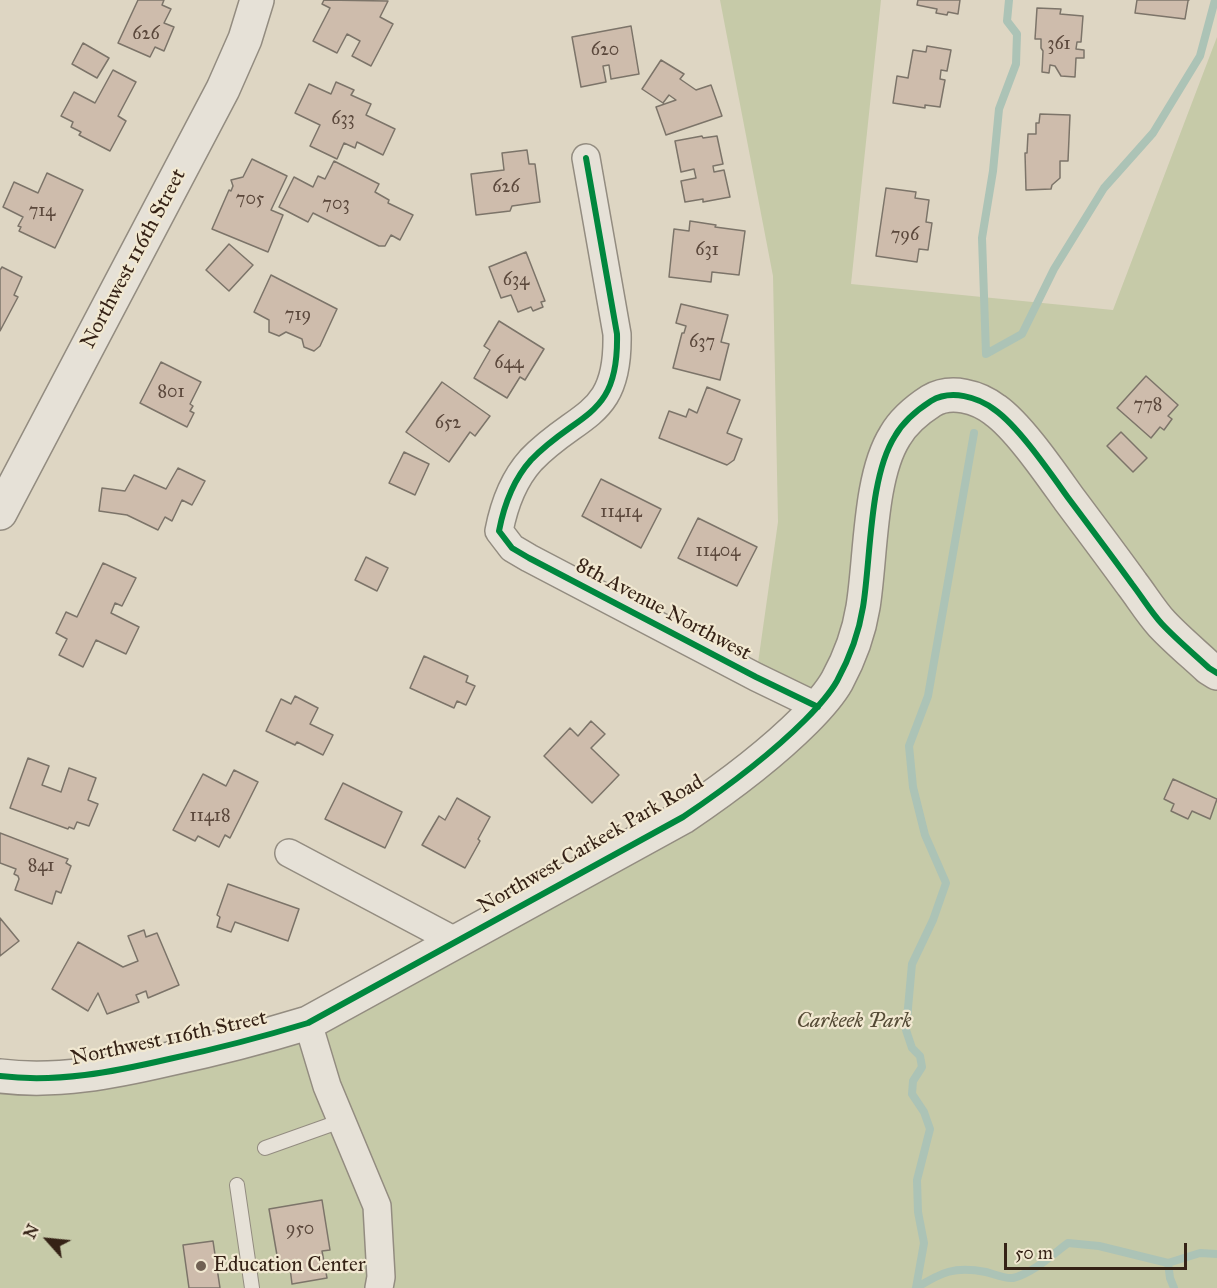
<!DOCTYPE html>
<html>
<head>
<meta charset="utf-8">
<style>
  body { margin:0 }
  #map { position:relative; width:1217px; height:1288px; overflow:hidden; background:#ded6c3; font-family:"IM FELL Great Primer",serif }
  canvas { display:block }
  .north { position:absolute; left:18px; top:1210px; width:60px; height:60px; -webkit-text-stroke:4px #f1e8d1; paint-order:stroke; rotate:297deg; font-size:16px; font-weight:700; line-height:24px; text-align:center; color:#352216 }
  .north::after { content:''; display:block; margin:auto; width:21px; height:27px; background:#352216; clip-path:polygon(50% 0,100% 100%,50% 72%,0 100%) }
  .scale { position:absolute; left:1004px; top:1243px; width:183px; height:27px; box-sizing:border-box; border:3px solid #352216; border-top:0; padding-left:8px; font-size:18px; line-height:21px; white-space:nowrap; color:#352216; -webkit-text-stroke:4px #f1e8d1; paint-order:stroke }
</style>
</head>
<body>
<div id="map">
<canvas width="1217" height="1288"></canvas>
<div class="north">N</div>
<div class="scale">50 m</div>
</div>
<script>
const g = document.querySelector('canvas').getContext('2d');
g.lineJoin = 'round';
function fill(path, color) { g.fillStyle = color; g.fill(path, 'evenodd'); }
function stroke(path, color, width, dash) { g.strokeStyle = color; g.lineWidth = width; g.lineCap = dash ? 'butt' : 'round'; g.setLineDash(dash || []); g.stroke(path); }
function write(font, color, halo, rows, align = 'center') {
  g.font = font + ' "IM FELL Great Primer",serif'; g.lineWidth = 4.5; g.setLineDash([]); g.textBaseline = 'middle'; g.strokeStyle = halo; g.fillStyle = color; for (const [text, x, y, turn = 0] of rows) {
    g.save(); g.translate(x, y); g.rotate((+turn || 0) * Math.PI / 180); g.textAlign = isNaN(turn) ? turn : align; if (halo) g.strokeText(text, 0, 0); g.fillText(text, 0, 0); g.restore();
  }
}
fill(new Path2D(`
  M720 0H881L851 284 1113 310 1217 37V1288H0V1076L242 1043 683 817 817 707 756 677 778 522 773 276Z`), '#c6caa8');
stroke(new Path2D(`
  M1009 0 1007 21 1017 34 1016 64 999 109 993 171 982 238 986 354 1022 334 1054 269 1104 188 1153 133 1200 56 1215 0
  M1168 1263 1170 1278 1174 1288
  M916 1288 924 1243 918 1212 917 1180 930 1129 924 1112 912 1094 913 1081 922 1067 920 1056 912 1048 906 1030 912 964 933 920 946 883 925 835 913 787 909 746 928 696 974 433
  M916 1288C942 1272 954 1266 986 1272 994 1274 1005 1279 1013 1278 1033 1273 1052 1255 1068 1243L1099 1246 1168 1263 1200 1253 1217 1254`), '#acc3b6', 8);
const building = new Path2D(`
  M138 0H164L162 5 171 9 164 23 174 27 164 51 155 47 150 57 118 43Z
  M324 0 388 1 380 17 393 24 371 66 352 56 360 41 347 34 337 53 313 41 330 8 322 4Z
  M918 0H960L958 14 948 12 947 15 936 13 937 9 917 5Z
  M1137 0H1189L1188 1 1185 19 1135 13Z
  M1037 8 1061 9 1060 14 1083 16 1081 42H1077L1076 49 1084 50V58H1076L1075 77 1061 76 1055 66 1050 65 1049 73 1042 72 1043 51 1041 48V39H1035Z
  M631 26 639 74 611 79 609 65 603 66 606 82 581 87 572 37Z
  M83 43 109 58 97 78 72 64Z
  M927 46 951 50 947 71 941 70 940 79 945 80 940 107 925 105V108L893 103 897 76 908 78 913 50 926 52Z
  M661 60 684 74 680 79 696 90 711 85 722 116 666 135 656 107 676 100 669 95 663 103 642 89Z
  M113 70 136 82 118 116 126 121 110 151 79 135 81 132 71 127 73 122 61 116 74 92 95 103Z
  M336 82 354 90 351 95 371 104 366 115 395 129 383 155 357 142 355 148 344 143 337 159 310 146 320 125 295 113 309 84 331 94Z
  M1040 114 1070 115 1068 161H1060V178L1052 185 1051 189 1026 190 1025 153H1027L1028 134H1036V123H1039Z
  M702 136 703 138 717 136 723 164 713 166 714 172 724 170 730 197 703 202V199L685 202 681 181 696 178 694 169 681 172 675 141Z
  M527 150 529 164H535L540 202 512 206 510 211 476 215 471 174 504 170 502 153Z
  M252 159 287 176 271 210 283 215 268 252 212 229 229 190 231 191 233 186 231 180 243 177Z
  M334 161 379 184 375 192 389 200 388 203 413 215 400 240 391 235 385 246H379L313 213 308 222 279 207 294 177 313 187 318 176 325 179Z
  M47 173 83 190 55 248 19 231 21 227 18 226 23 217 3 207 14 182 38 193Z
  M886 188 916 192 915 198 929 200 926 222 932 223 928 250 919 249 917 262 876 256Z
  M690 221 716 225 715 227 745 231 739 275 712 272 711 282 669 277 674 229 689 231Z
  M229 244 253 265 229 291 206 270Z
  M526 252 545 301 541 302 543 307 533 311 531 307 518 312 511 295 501 298 489 267Z
  M2 267 22 277 14 295 18 297 0 331V270Z
  M271 275 337 309 320 346 314 351 304 347 302 339 286 332 279 336 269 332V320L254 312Z
  M681 304 728 315 721 342 729 344 720 380 673 368 682 333H684L686 326 676 323Z
  M499 321 544 349 525 380 520 377 507 398 474 378 490 350 484 346Z
  M161 362 201 382 190 404 193 406 190 411 194 413 187 427 140 403Z
  M1146 376 1178 405 1168 416 1172 419 1164 430 1160 427 1151 438 1117 408Z
  M442 382 490 416 475 436 470 432 449 462 406 432Z
  M707 387 740 400 727 433 742 439 734 460 727 465 659 438 669 411 686 417 689 409 697 413Z
  M1121 432 1147 458 1133 472 1107 446Z
  M404 452 429 464 415 495 389 483Z
  M178 468 205 481 192 505 182 500 172 521 165 517 158 530 127 515 99 511 102 488 125 491 134 475 166 489Z
  M601 479 661 509 641 548 582 516Z
  M698 518 757 547 737 586 678 558Z
  M366 557 388 568 377 591 355 580Z
  M103 563 136 578 122 606 115 603 111 613 139 627 126 654 96 640 83 667 59 655 67 639 56 633 66 612 77 617Z
  M424 656 468 676 466 682 475 686 466 705 457 701 454 708 410 688Z
  M295 696 318 708 310 724 333 735 323 755 297 742 295 745 266 731 281 699 291 704Z
  M591 721 605 734 591 748 619 775 592 803 544 756 570 728 578 736Z
  M28 758 49 766 42 785 61 792 69 768 96 778 88 800 98 804 89 826 77 822 74 829 69 827 68 829 10 808Z
  M234 770 258 782 230 838 225 835 219 847 198 836 195 841 173 830 203 774 226 786Z
  M1173 779 1217 799 1210 819 1192 811 1188 819 1171 811 1174 804 1164 799Z
  M343 783 402 812 385 848 325 819Z
  M457 798 490 817 478 839 480 841 465 868 422 845 439 816 445 820Z
  M0 833 68 859 66 863 71 866 61 893 56 891 52 904 15 890 19 879 18 876 14 874 16 869 0 863Z
  M228 884 299 909 288 941 235 922 231 932 217 927 220 917 217 915Z
  M0 918 19 941 0 956Z
  M144 930 146 937 157 933 179 985 148 998 146 991 136 995 139 1002 107 1014 98 993 88 1011 52 989 78 942 123 967 138 961 128 936Z
  M322 1200 330 1250 322 1251 327 1278 292 1284 289 1260 278 1261 269 1209Z
  M213 1241 220 1288H189L183 1245Z`);
fill(building, '#cebcac');
stroke(building, '#7c7469', 1.5);
const service = new Path2D(`
  M265 1148 341 1121
  M237 1185 252 1288`);
const minor = new Path2D(`
  M586 158 617 334C619 419 578 411 531 460 513 480 504 505 499 531L512 548 529 558 756 677 818 707
  M289 853 455 941
  M308 1023 327 1086 377 1206 381 1277 379 1288`);
const tertiary = new Path2D(`
  M0 513 223 89 245 39 257 0
  M0 1076C57 1083 113 1072 169 1059 216 1049 262 1037 308 1023L683 817C726 788 768 757 805 720 817 708 829 695 837 681 849 659 859 632 863 607 871 558 869 477 895 436 903 422 917 410 931 401 951 389 978 397 995 410 1019 427 1051 474 1069 499 1090 527 1111 555 1132 584 1142 597 1151 612 1162 624 1177 640 1194 654 1209 668L1217 673`);
stroke(service, '#938c80', 16);
stroke(minor, '#938c80', 30);
stroke(tertiary, '#938c80', 36);
stroke(service, '#e6e1d7', 14);
stroke(minor, '#e6e1d7', 27);
stroke(tertiary, '#e6e1d7', 33);
stroke(new Path2D(`
  M586 158 617 334C619 419 578 411 531 460 513 480 504 505 499 531L512 548 529 558 756 677 818 707
  M0 1076C57 1083 113 1072 169 1059 216 1049 262 1037 308 1023L683 817C726 788 768 757 805 720 817 708 829 695 837 681 849 659 859 632 863 607 871 558 869 477 895 436 903 422 917 410 931 401 951 389 978 397 995 410 1019 427 1051 474 1069 499 1090 527 1111 555 1132 584 1142 597 1151 612 1162 624 1177 640 1194 654 1209 668L1217 673`), '#00873e', 6);
for (const [x, y, r, color] of [
  [201,1266,6,"#706153"]
]) { const dot = new Path2D(); dot.arc(x, y, r, 0, 2 * Math.PI); g.fillStyle = color; g.fill(dot); stroke(dot, '#f1e8d1', 2); }
write('18px', '#5b483c', null, [
  ["626",146,35],
  ["361",1059,45],
  ["620",605,51],
  ["633",343,120],
  ["626",506,188],
  ["705",250,200],
  ["703",336,205],
  ["714",42,212],
  ["796",905,236],
  ["631",707,251],
  ["634",516,281],
  ["719",298,316],
  ["637",702,343],
  ["644",509,364],
  ["801",171,393],
  ["778",1148,406],
  ["652",448,424],
  ["11414",621,513],
  ["11404",718,552],
  ["11418",210,817],
  ["841",41,867],
  ["950",300,1230]
]);
write('21px', '#352216', '#f1e8d1', [
  ["Northwest 116th Street",134,259,-62],
  ["8th Avenue Northwest",663,610,28],
  ["Northwest Carkeek Park Road",591,845,-30],
  ["Northwest 116th Street",169,1039,-12]
]);
write('italic 21px', '#544a35', '#f1e8d1', [
  ["Carkeek Park",854,1022]
]);
write('21px', '#352216', '#f1e8d1', [
  ["Education Center",213,1266]
], 'left');
</script>
</body>
</html>
